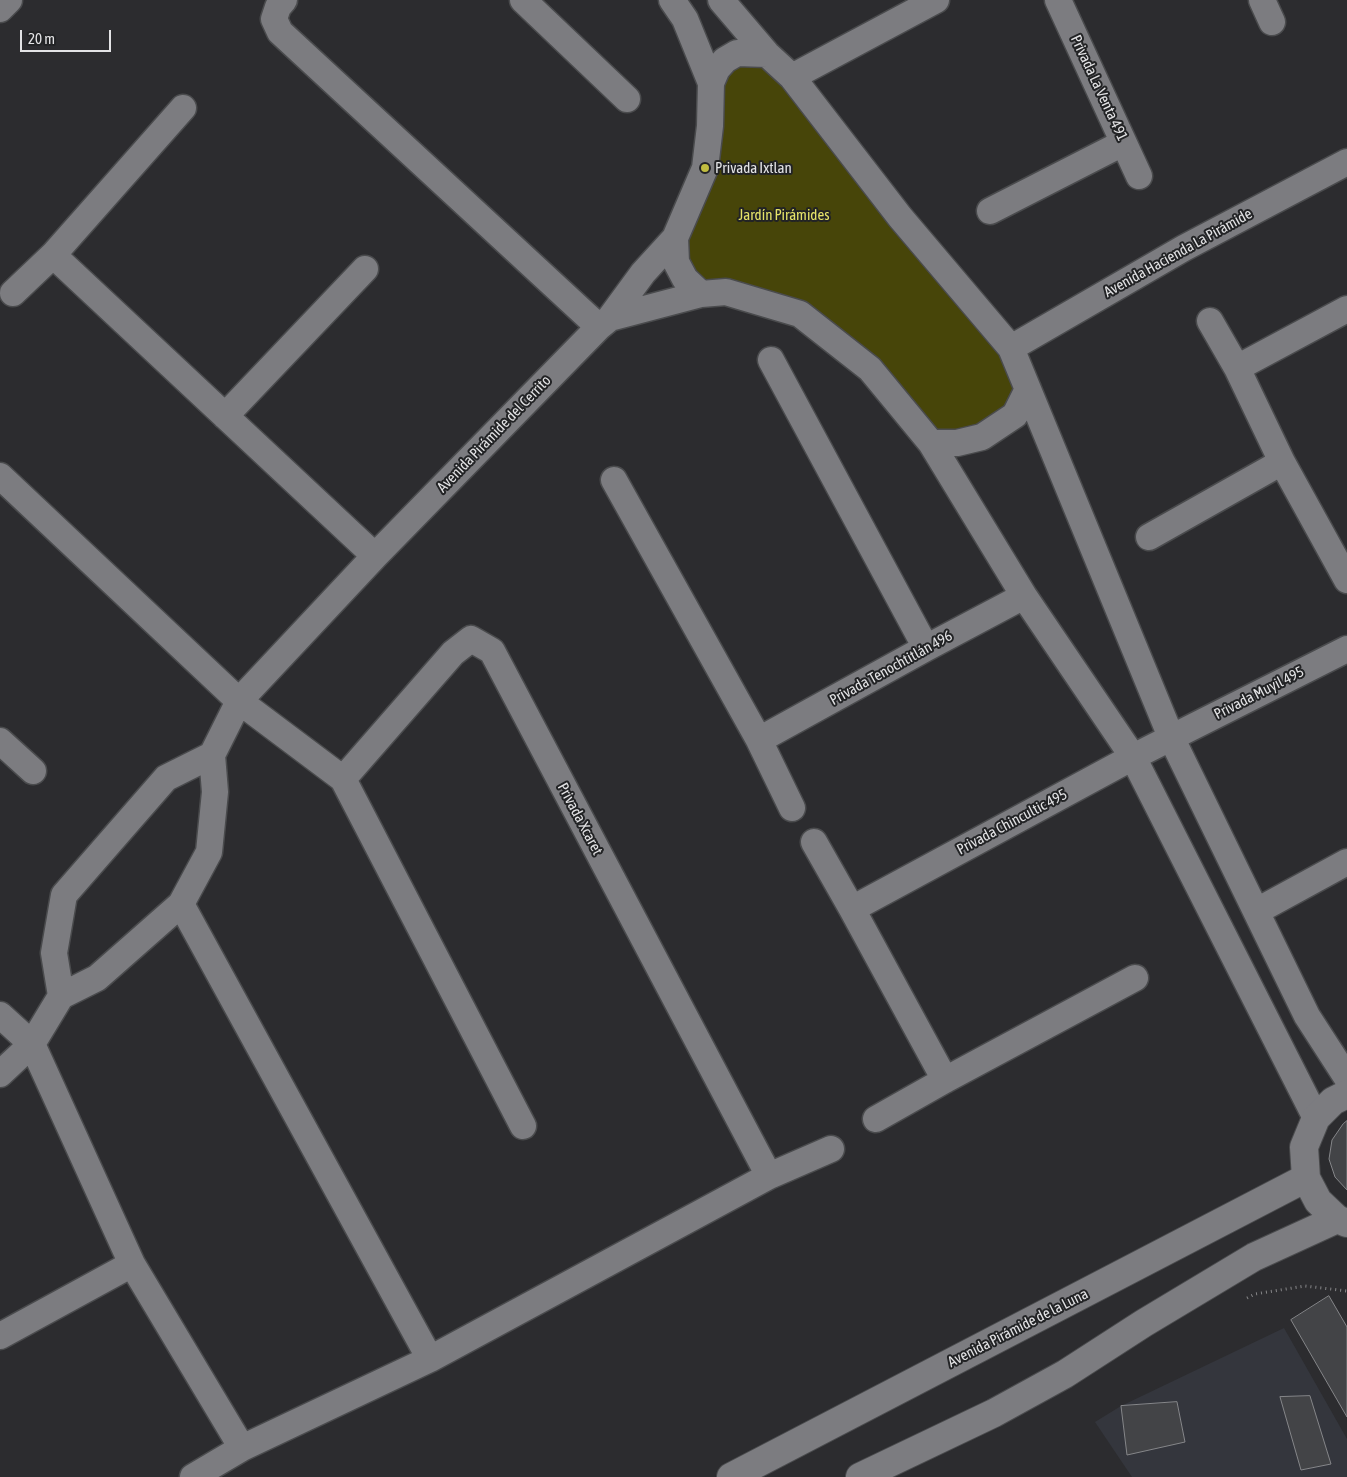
<!DOCTYPE html>
<html>
<head>
<meta charset="utf-8">
<style>
  body { margin:0 }
  #map { position:relative; width:1347px; height:1477px; overflow:hidden; background:#2c2c2f; font-family:"Asap Condensed",sans-serif }
  canvas { display:block }
  .scale { position:absolute; left:20px; top:30px; width:91px; height:22px; box-sizing:border-box; border:2px solid #e3e3e5; border-top:0; padding-left:6px; font-size:15px; line-height:18px; white-space:nowrap; color:#e3e3e5; -webkit-text-stroke:4px #222325; paint-order:stroke }
</style>
</head>
<body>
<div id="map">
<canvas width="1347" height="1477"></canvas>
<div class="scale">20 m</div>
</div>
<script>
const g = document.querySelector('canvas').getContext('2d');
g.lineJoin = 'round';
function fill(path, color) { g.fillStyle = color; g.fill(path, 'evenodd'); }
function stroke(path, color, width, dash) { g.strokeStyle = color; g.lineWidth = width; g.lineCap = dash ? 'butt' : 'round'; g.setLineDash(dash || []); g.stroke(path); }
function write(font, color, halo, rows, align = 'center') {
  g.font = font + ' "Asap Condensed",sans-serif'; g.lineWidth = 4; g.setLineDash([]); g.textBaseline = 'middle'; g.strokeStyle = halo; g.fillStyle = color; for (const [text, x, y, turn = 0] of rows) {
    g.save(); g.translate(x, y); g.rotate((+turn || 0) * Math.PI / 180); g.textAlign = isNaN(turn) ? turn : align; if (halo) g.strokeText(text, 0, 0); g.fillText(text, 0, 0); g.restore();
  }
}
fill(new Path2D(`
  M1284 1328 1347 1439V1477H1132L1095 1422 1121 1406Z`), '#34363d');
fill(new Path2D(`
  M767 54 1028 389 1015 415 931 443 800 314 701 294 676 262 717 69Z`), '#474509');
const building = new Path2D(`
  M1347 1121V1190L1335 1177 1329 1159 1332 1140 1343 1124Z
  M1329 1296 1347 1327V1417L1291 1320Z
  M1310 1396 1331 1464 1301 1470 1280 1397Z
  M1177 1402 1185 1442 1127 1455 1121 1406Z`);
fill(building, '#434447');
stroke(building, '#858689', 1);
const minor = new Path2D(`
  M284 0 278 7 274 19 280 32 599 327
  M523 0 627 99
  M672 0 685 19 711 83
  M721 0 767 54 792 77 900 217 1011 348 1171 737 1307 1016 1347 1078
  M1058 0 1139 176
  M1262 0 1272 22
  M0 9 9 0
  M792 77 936 0
  M990 211 1123 143
  M675 238 676 262 685 279 701 294
  M53 255 375 556
  M13 293 53 255 183 108
  M610 318 701 294 726 292 800 314 870 369 931 443 1024 596 1133 757 1316 1118
  M1210 321 1237 368 1282 462 1347 580
  M1011 348 1184 248 1347 162
  M771 360 926 648
  M1237 368 1347 309
  M225 416 365 269
  M931 443H957L982 437 1015 415 1028 389
  M0 476 239 701 343 779 523 1126
  M614 480 759 740 792 808
  M1149 537 1282 462
  M759 740 926 648 1024 596
  M0 741 33 771
  M343 779 453 653 471 639 492 651 769 1176
  M814 842 852 909 945 1080
  M181 904 430 1359
  M852 909 1133 757 1347 649
  M1257 911 1347 862
  M61 996 54 953 64 895 166 778 212 755
  M0 1015 32 1044 132 1264 242 1448
  M0 1074 32 1044 61 996 97 978 181 904 209 852 215 792 212 755 239 701 375 556 599 327 610 318 643 273 675 238 705 168 710 126 711 83 717 69 725 60 737 53 767 54
  M876 1119 945 1080 1135 978
  M0 1336 132 1264
  M193 1477 242 1448 430 1359 769 1176 831 1149`);
const tertiary = new Path2D(`
  M1347 1094 1333 1101 1316 1118 1304 1147 1306 1178 1318 1201 1337 1219 1347 1223
  M731 1477 1306 1178
  M860 1477 994 1413 1065 1374 1144 1323 1254 1257 1337 1219`);
stroke(minor, '#4a4b4d', 29);
stroke(tertiary, '#4a4b4d', 30);
stroke(new Path2D(`
  M1247 1298 1255 1294 1305 1286 1347 1291`), '#878789', 3, [1, 4]);
stroke(minor, '#7c7c80', 26);
stroke(tertiary, '#7c7c80', 28);
for (const [x, y, r, color] of [
  [705,168,5,"#c1bd40"]
]) { const dot = new Path2D(); dot.arc(x, y, r, 0, 2 * Math.PI); g.fillStyle = color; g.fill(dot); stroke(dot, '#222325', 2); }
write('15px', '#e3e3e5', '#222325', [
  ["Privada La Venta 491",1099,88,65],
  ["Avenida Hacienda La Pirámide",1178,253,-29],
  ["Avenida Pirámide del Cerrito",494,434,-46],
  ["Privada Tenochtitlán 496",891,668,-29],
  ["Privada Muyil 495",1259,693,-27],
  ["Privada Xcaret",580,819,62],
  ["Privada Chincultic 495",1012,822,-28],
  ["Avenida Pirámide de la Luna",1018,1328,-27]
]);
write('15px', '#e3e3e5', '#222325', [
  ["Privada Ixtlan",715,168]
], 'left');
write('15px', '#e5e268', '#222325', [
  ["Jardín Pirámides",784,215]
]);
</script>
</body>
</html>
